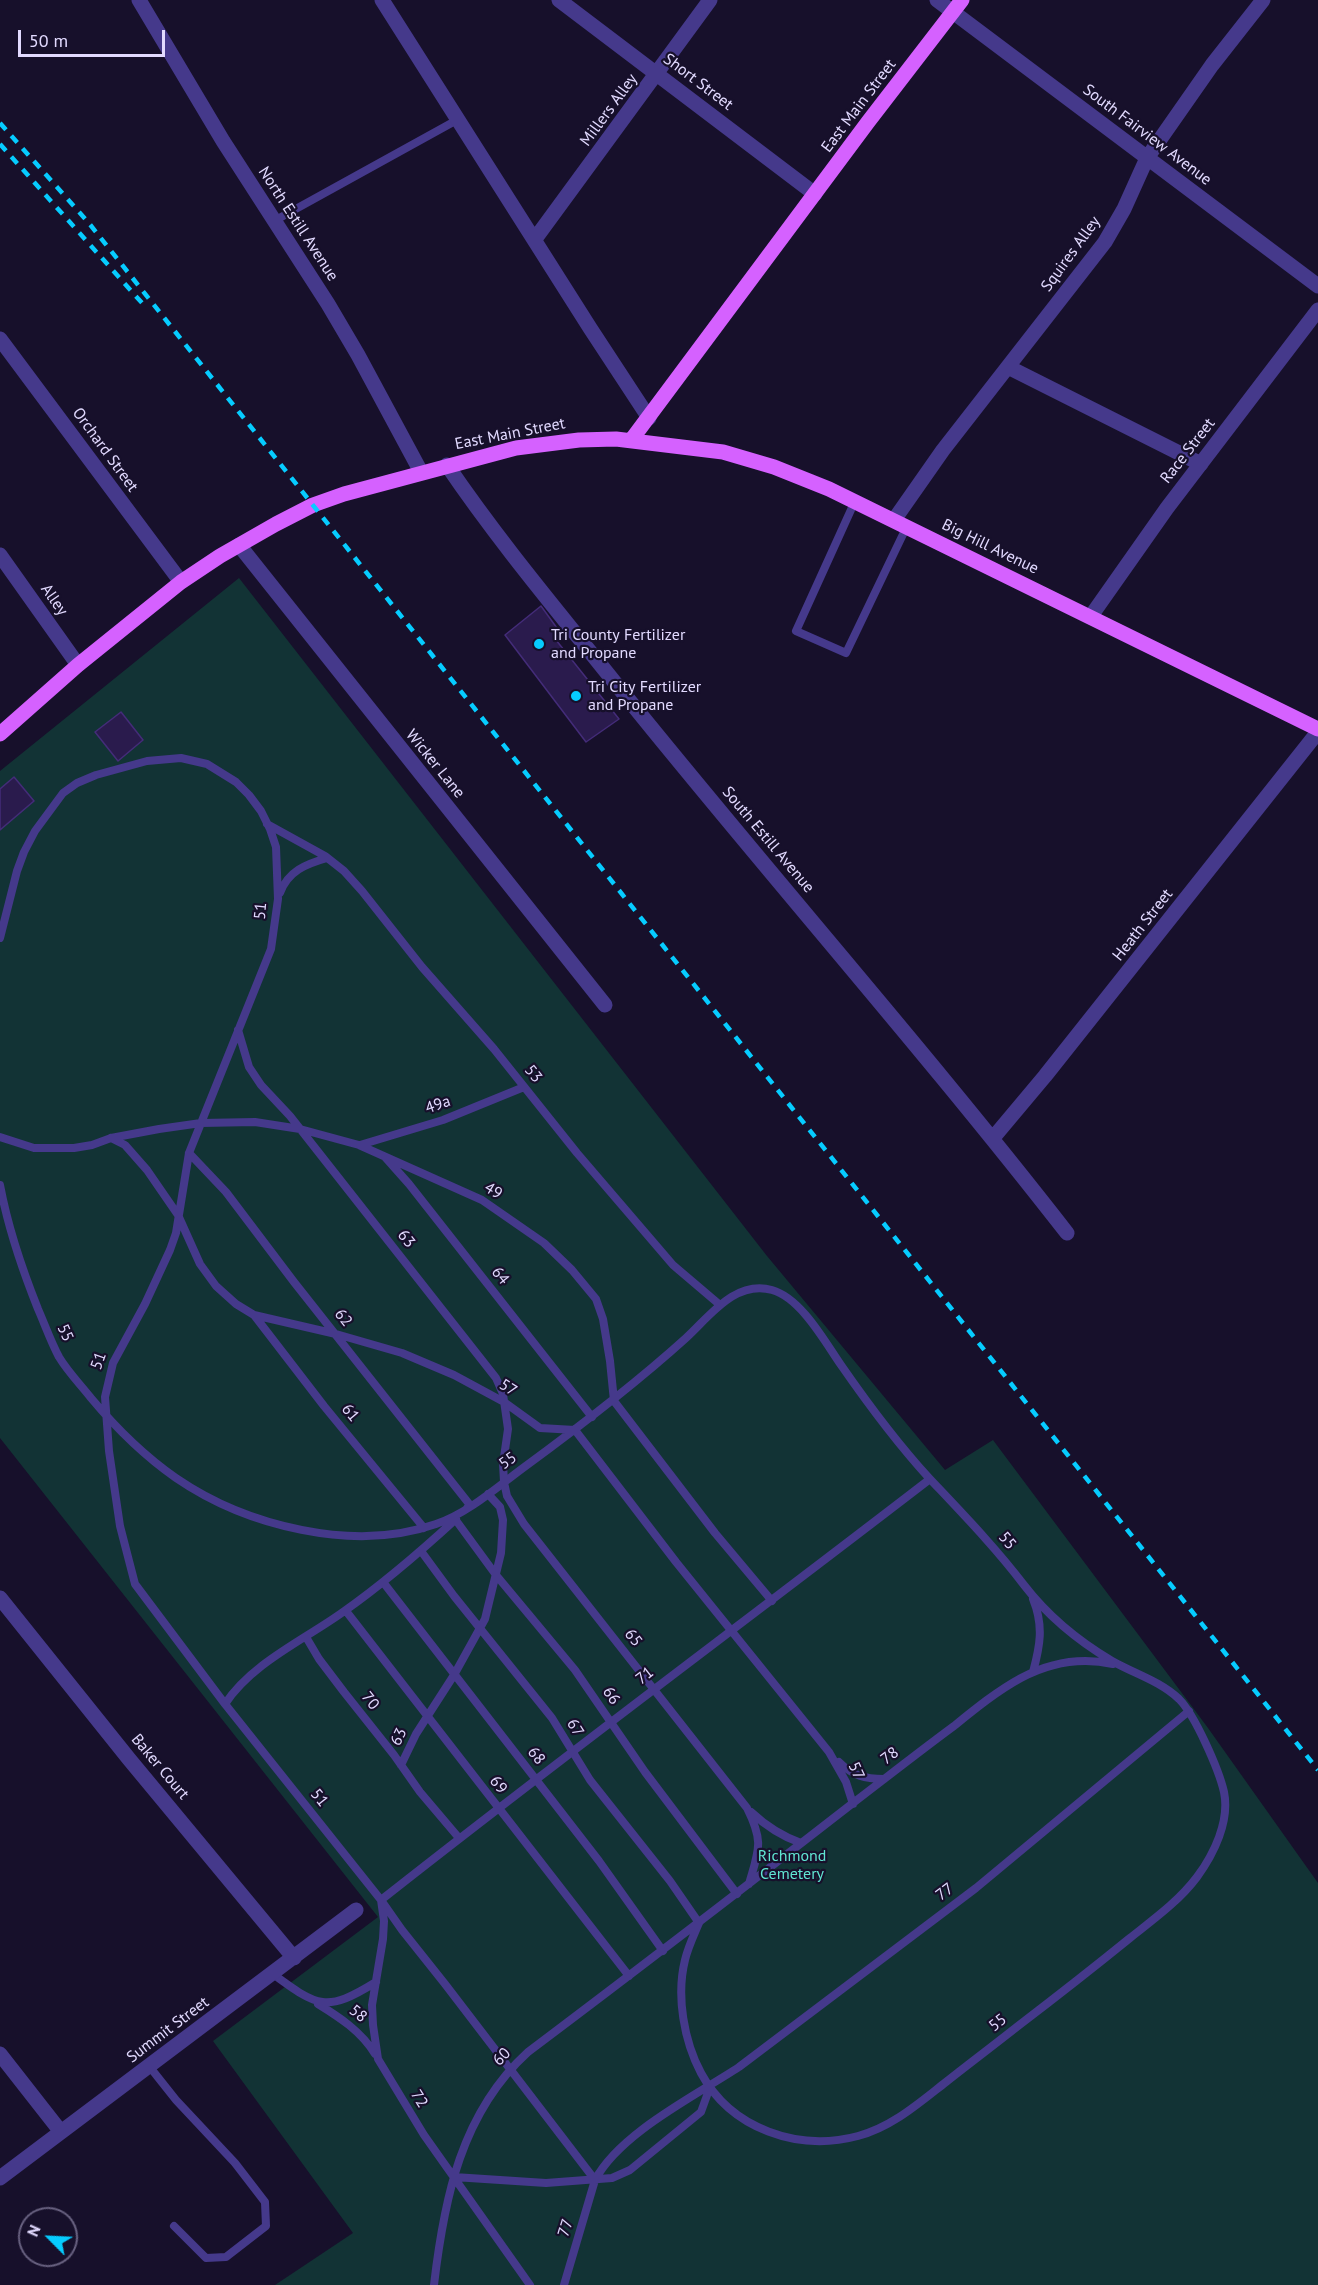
<!DOCTYPE html>
<html>
<head>
<meta charset="utf-8">
<style>
  body { margin:0 }
  #map { position:relative; width:1318px; height:2285px; overflow:hidden; background:#17102b; font-family:"PT Sans",sans-serif }
  canvas { display:block }
  .north { position:absolute; left:18px; top:2207px; width:60px; height:60px; box-sizing:border-box; background:#17102b; border:2px solid #686180; border-radius:50%; rotate:294deg; font-size:16px; font-weight:700; line-height:24px; text-align:center; color:#e2daff }
  .north::after { content:''; display:block; margin:auto; width:21px; height:27px; background:#06ccff; clip-path:polygon(50% 0,100% 100%,50% 72%,0 100%) }
  .scale { position:absolute; left:18px; top:30px; width:147px; height:27px; box-sizing:border-box; border:3px solid #e2daff; border-top:0; padding-left:8px; font-size:18px; line-height:21px; white-space:nowrap; color:#e2daff; -webkit-text-stroke:4px #17102b; paint-order:stroke }
</style>
</head>
<body>
<div id="map">
<canvas width="1318" height="2285"></canvas>
<div class="north">N</div>
<div class="scale">50 m</div>
</div>
<script>
const g = document.querySelector('canvas').getContext('2d');
g.lineJoin = 'round';
function fill(path, color) { g.fillStyle = color; g.fill(path, 'evenodd'); }
function stroke(path, color, width, dash) { g.strokeStyle = color; g.lineWidth = width; g.lineCap = dash ? 'butt' : 'round'; g.setLineDash(dash || []); g.stroke(path); }
function write(font, color, halo, rows, align = 'center') {
  g.font = font + ' "PT Sans",sans-serif'; g.lineWidth = 4.5; g.setLineDash([]); g.textBaseline = 'middle'; g.strokeStyle = halo; g.fillStyle = color; for (const [text, x, y, turn = 0] of rows) {
    g.save(); g.translate(x, y); g.rotate((+turn || 0) * Math.PI / 180); g.textAlign = isNaN(turn) ? turn : align; if (halo) g.strokeText(text, 0, 0); g.fillText(text, 0, 0); g.restore();
  }
}
fill(new Path2D(`
  M239 578 767 1256 945 1470 993 1440 1208 1728 1318 1883V2285H275L353 2233 213 2041 378 1917 0 1438V771Z`), '#123335');
const building = new Path2D(`
  M541 606 562 635 556 640 619 719 586 742 505 635Z
  M121 712 143 740 118 761 95 732Z
  M14 777 34 801 0 830V789Z`);
fill(building, '#2a1b4d');
stroke(building, '#442c79', 1.5);
stroke(new Path2D(`
  M274 221 457 120
  M855 501 796 631 846 653 907 526
  M267 824 325 856 344 871 362 891 422 967 494 1049 577 1153 673 1265 720 1305
  M280 893C288 871 306 864 327 858
  M0 938 17 871 24 852 35 831 63 793 77 783 96 775 147 761 181 758 207 764 236 782 249 795 261 811 270 829 276 847 278 899 271 949 189 1153 176 1233 170 1250 145 1304 113 1363 105 1397 109 1451 120 1526 135 1584 225 1704 381 1900 402 1930 445 1984 595 2180
  M238 1030 249 1067 261 1085 290 1116 496 1378 503 1394 508 1429 503 1464 504 1482 507 1496 524 1524 747 1808C764 1842 759 1849 749 1884
  M0 1137 34 1148H74L92 1145 111 1138 159 1129 201 1123 255 1122 300 1129 359 1145 482 1200 544 1243 572 1270 596 1299 603 1319 610 1361 614 1401 715 1533 772 1601
  M111 1138 125 1145 147 1170 178 1215 200 1264 216 1286 236 1304 254 1315 336 1334 402 1353 454 1375 504 1402 540 1428 575 1430 676 1562 829 1752 846 1782 853 1804
  M360 1145 443 1120 524 1087
  M189 1153 226 1192 294 1282 470 1505 467 1508
  M385 1157 409 1184 592 1417
  M0 1185C8 1228 22 1269 38 1309 45 1325 51 1342 59 1357 68 1372 80 1384 91 1398 116 1428 143 1455 176 1478 246 1526 354 1553 436 1524 468 1513 496 1488 523 1468 579 1427 634 1385 686 1338 710 1316 735 1280 772 1290 801 1298 825 1342 841 1365 868 1404 897 1443 929 1478 962 1513 995 1547 1024 1585 1047 1615 1080 1642 1112 1661 1135 1674 1160 1681 1179 1699 1195 1715 1219 1770 1224 1792 1230 1821 1214 1854 1197 1877 1179 1901 1154 1919 1130 1938 1093 1968 1056 1997 1018 2026 994 2045 970 2063 946 2082 919 2103 892 2127 858 2136 798 2152 731 2129 701 2073 684 2041 676 1996 685 1960 688 1947 694 1935 699 1923
  M254 1315 324 1406 424 1528
  M455 1519 496 1575 575 1670 645 1772 737 1894
  M421 1551 454 1596 552 1718 590 1780 670 1881 699 1923
  M383 1582 599 1861 663 1951
  M346 1611 629 1976
  M306 1637 319 1659 344 1692 394 1755 420 1792 459 1838
  M1033 1672C1040 1646 1044 1626 1033 1599
  M225 1704C252 1663 304 1640 343 1612 383 1584 420 1552 456 1519
  M839 1762C853 1776 865 1779 884 1779
  M401 1765 416 1734 454 1675 485 1619 501 1553 503 1520 500 1507 488 1494
  M751 1812C767 1827 781 1836 801 1843
  M273 1974C318 2007 326 2013 376 1982
  M318 2004C339 2017 361 2031 375 2054
  M149 2066 176 2100 235 2163 265 2202 266 2226 226 2257 206 2258 174 2226
  M454 2177 546 2183 612 2178 630 2170 701 2112 710 2087
  M434 2285C444 2199 461 2113 528 2052 637 1970 745 1887 853 1803 887 1777 920 1751 954 1726 975 1709 997 1691 1021 1678 1049 1663 1081 1657 1113 1664
  M530 2285 424 2135 378 2059 373 2025 372 2005 383 1939 384 1921 381 1900C562 1757 747 1620 930 1479
  M564 2285 595 2180C620 2133 695 2096 739 2067L976 1888 1189 1711`), '#45398b', 8);
stroke(new Path2D(`
  M139 0 223 141 328 304 358 355 421 472
  M382 0 590 328 649 418
  M559 0 815 194
  M937 0 1318 286
  M535 239 710 0
  M0 339 181 582
  M1008 367 1201 464
  M447 465C500 543 561 615 620 689 767 872 923 1048 1067 1233
  M894 520 943 450 1105 242 1124 209 1147 158 1212 65 1263 0
  M239 545 605 1005
  M0 555 78 665
  M1091 616 1167 508 1318 310
  M993 1138 1045 1076 1318 732
  M0 1598 129 1759 294 1958
  M0 2054 61 2132
  M0 2178 356 1910`), '#45398b', 15);
stroke(new Path2D(`
  M632 439 868 122 962 0
  M0 734 78 665 181 582 220 556 276 524 313 505 344 494 516 448 579 440 616 439 723 452 774 467 829 489 1318 729`), '#d561ff', 15);
stroke(new Path2D(`
  M0 123 88 222 1318 1770
  M0 144 142 303`), '#06ccff', 4.5, [9, 8]);
for (const [x, y, r, color] of [
  [539,644,6,"#06ccff"],
  [576,696,6,"#06ccff"]
]) { const dot = new Path2D(); dot.arc(x, y, r, 0, 2 * Math.PI); g.fillStyle = color; g.fill(dot); stroke(dot, '#17102b', 2); }
write('16px', '#e2daff', '#17102b', [
  ["Short Street",698,82,37],
  ["East Main Street",859,106,-53],
  ["Millers Alley",609,110,-54],
  ["South Fairview Avenue",1147,135,37],
  ["North Estill Avenue",298,224,57],
  ["Squires Alley",1071,254,-54],
  ["East Main Street",510,434,-11],
  ["Orchard Street",105,450,54],
  ["Race Street",1188,451,-52],
  ["Big Hill Avenue",990,547,26],
  ["Alley",54,600,55],
  ["Wicker Lane",435,764,51],
  ["South Estill Avenue",768,840,50],
  ["51",261,911,-85],
  ["Heath Street",1143,925,-52],
  ["53",533,1074,52],
  ["49a",438,1105,-19],
  ["49",493,1191,31],
  ["63",406,1239,51],
  ["64",500,1276,52],
  ["62",343,1318,52],
  ["55",65,1333,66],
  ["51",99,1361,-70],
  ["57",508,1388,32],
  ["61",350,1413,50],
  ["55",508,1461,-36],
  ["55",1007,1541,50],
  ["65",633,1638,52],
  ["71",645,1676,-38],
  ["66",611,1696,56],
  ["70",370,1701,51],
  ["67",575,1728,58],
  ["63",399,1737,-63],
  ["68",536,1756,52],
  ["78",890,1756,-37],
  ["Baker Court",160,1767,50],
  ["57",856,1771,65],
  ["69",498,1785,51],
  ["51",319,1798,51],
  ["77",945,1892,-37],
  ["58",358,2014,39],
  ["55",998,2023,-38],
  ["Summit Street",168,2030,-37],
  ["60",502,2057,-46],
  ["72",419,2099,58],
  ["77",566,2228,-73]
]);
write('16px', '#e2daff', '#17102b', [
  ["Tri County Fertilizer",551,635],
  ["and Propane",551,653],
  ["Tri City Fertilizer",588,687],
  ["and Propane",588,705]
], 'left');
write('16px', '#60e5d2', '#17102b', [
  ["Richmond",792,1856],
  ["Cemetery",792,1874]
]);
</script>
</body>
</html>
